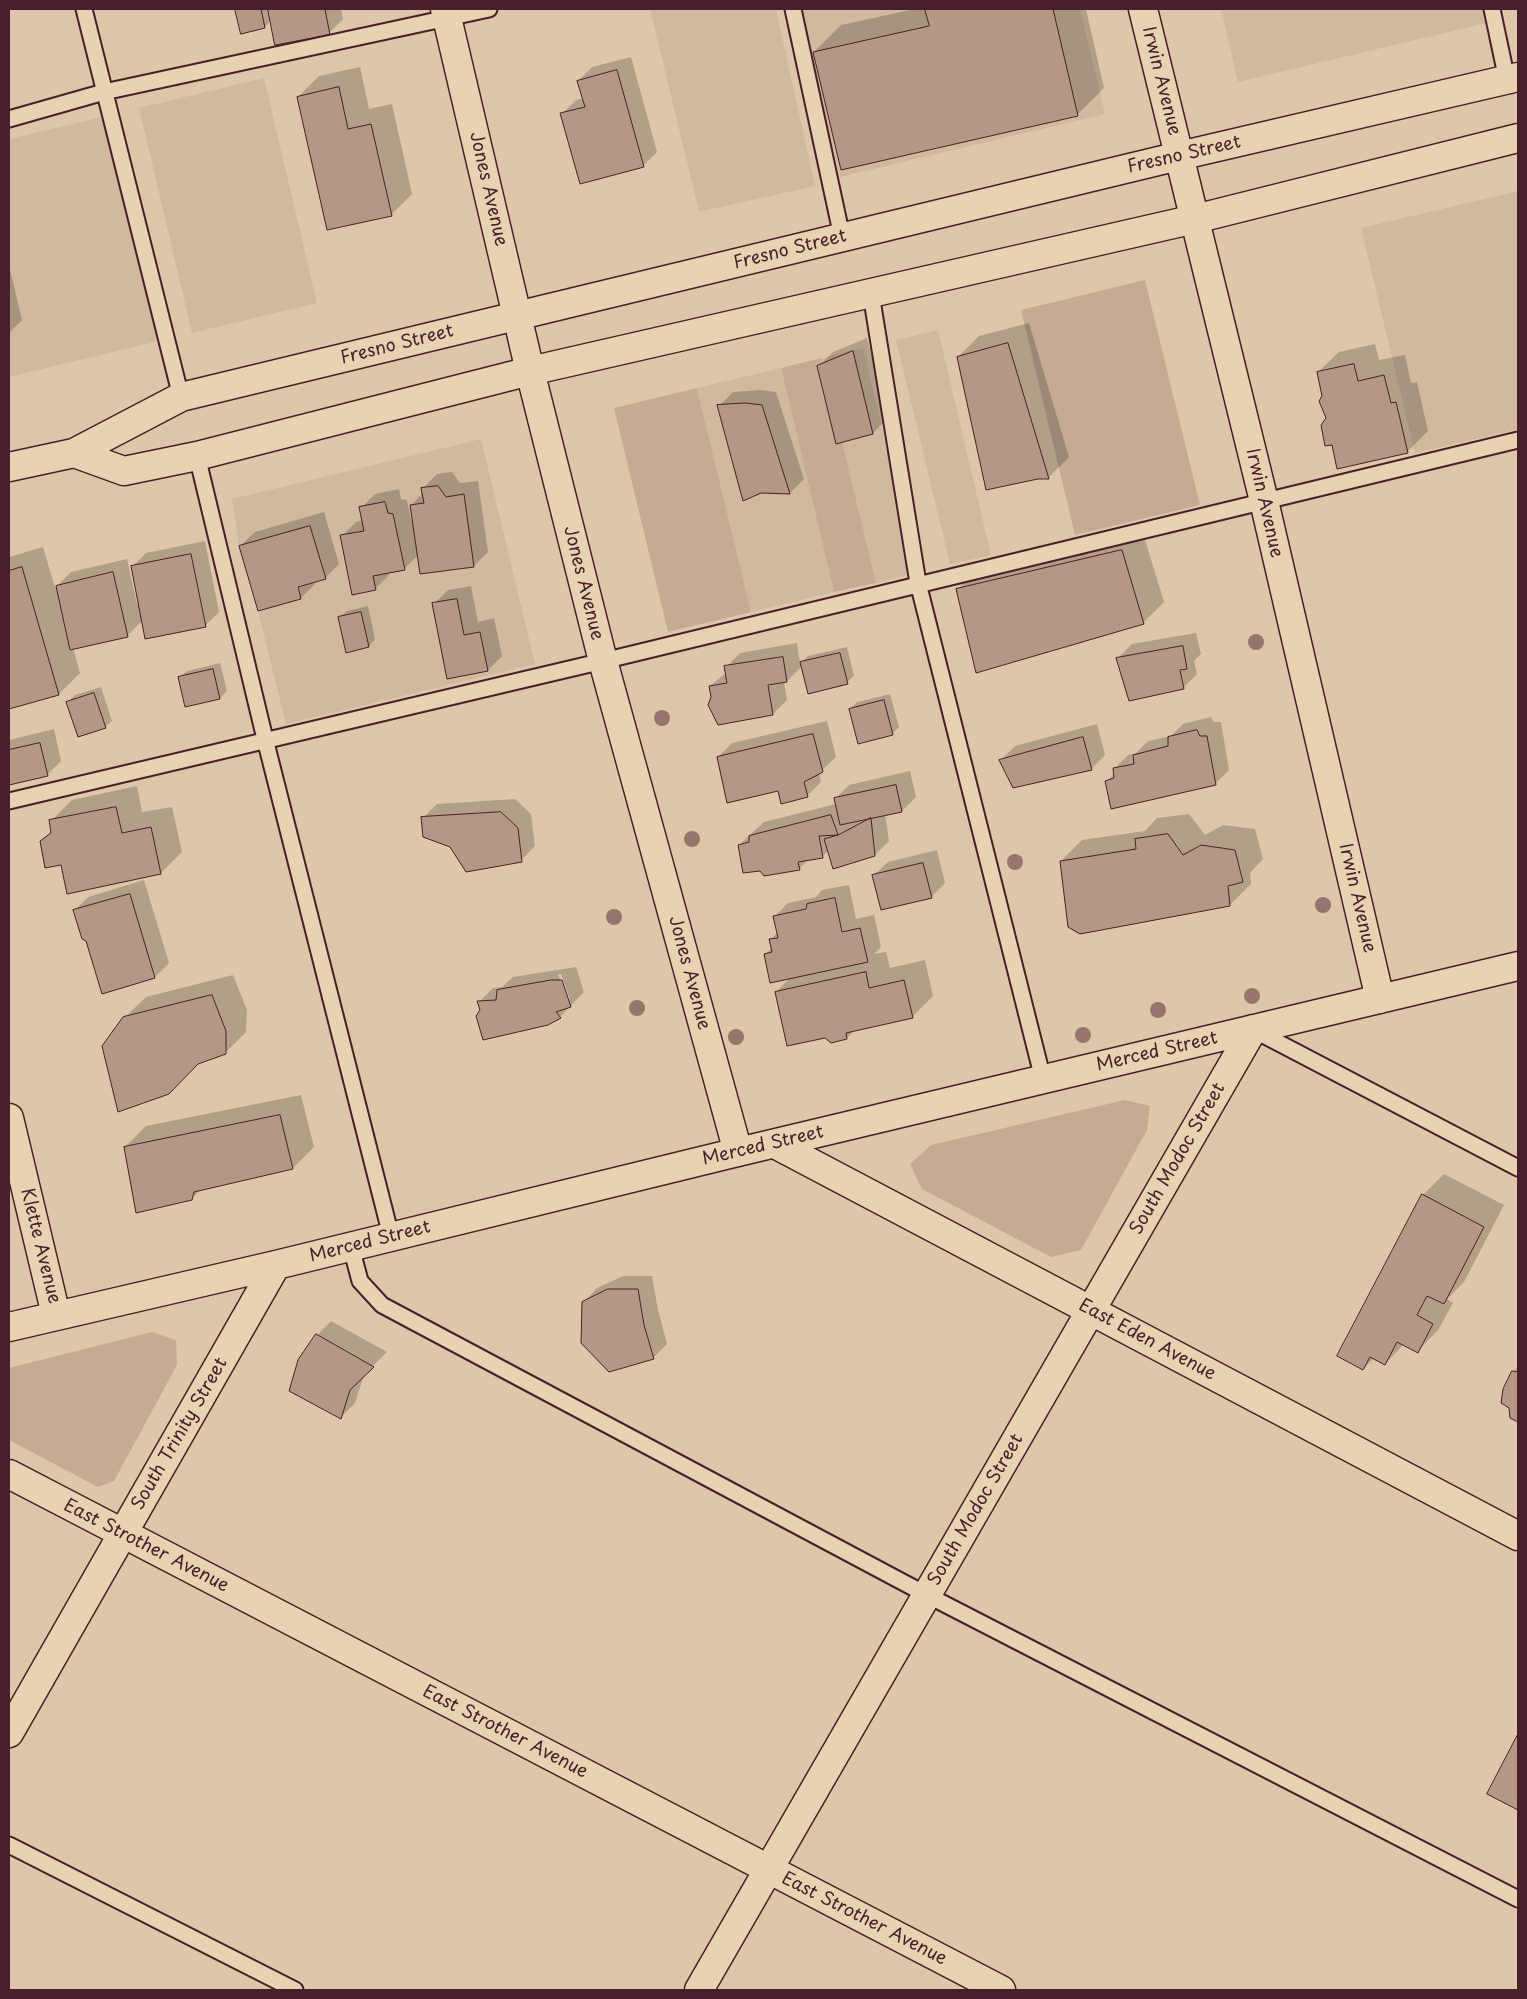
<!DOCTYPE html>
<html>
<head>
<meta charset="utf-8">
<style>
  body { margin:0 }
  #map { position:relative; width:1527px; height:1999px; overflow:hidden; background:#dec7a9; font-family:"Playpen Sans",sans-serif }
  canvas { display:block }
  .frame { position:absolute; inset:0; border:10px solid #4a1f2b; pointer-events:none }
</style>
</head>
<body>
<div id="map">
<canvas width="1527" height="1999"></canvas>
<div class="frame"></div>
</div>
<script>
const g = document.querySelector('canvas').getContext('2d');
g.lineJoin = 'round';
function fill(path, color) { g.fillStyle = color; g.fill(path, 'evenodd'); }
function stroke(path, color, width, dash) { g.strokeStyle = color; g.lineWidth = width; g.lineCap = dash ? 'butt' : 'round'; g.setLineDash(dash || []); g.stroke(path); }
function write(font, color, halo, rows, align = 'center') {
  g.font = font + ' "Playpen Sans",sans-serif'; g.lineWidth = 4; g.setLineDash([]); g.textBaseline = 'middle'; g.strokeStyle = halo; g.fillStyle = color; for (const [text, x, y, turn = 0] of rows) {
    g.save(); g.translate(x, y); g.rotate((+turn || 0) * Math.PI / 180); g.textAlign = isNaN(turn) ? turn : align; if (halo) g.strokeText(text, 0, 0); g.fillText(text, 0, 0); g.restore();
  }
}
fill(new Path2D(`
  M650 9H776L815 186 699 212Z
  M799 9H1080L1105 114 840 177Z
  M1221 9H1484L1487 23 1238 82Z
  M264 78 317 303 192 333 139 108Z
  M106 116 159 341 9 377V139Z
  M1518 191V429L1415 453 1361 228Z
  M938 330 991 555 950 564 896 340Z
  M863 348 917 572 876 583 822 358Z
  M781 368 834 592 751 612 697 388Z
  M481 439 535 664 286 724 258 611 239 546 232 499Z`), '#d1b99e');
fill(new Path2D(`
  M1145 280 1200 505 1075 535 1021 310Z
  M822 358 876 583 834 592 781 368Z
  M697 388 751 612 668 632 614 408Z
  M1125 1100 1150 1106 1147 1130 1081 1250 1051 1257 922 1189 910 1164 931 1145Z
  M152 1332 176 1340 177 1365 114 1481 98 1487 9 1440V1368Z`), '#c5ab94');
fill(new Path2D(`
  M237 9H341L343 19 329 33 271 20 265 27 242 32Z
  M915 9H1086L1104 88 1077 115 814 52 841 25Z
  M631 57 657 152 643 166 562 114 576 100 583 98 578 81 592 67Z
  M360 67 369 109 392 104 412 194 391 215 298 97 319 76Z
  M9 265 22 320 9 333Z
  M1029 323 1069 457 1048 478 958 357 979 336Z
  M867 338 887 419 873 433 836 442 819 366 833 352Z
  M1375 344 1379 360 1405 355 1411 383 1417 382 1428 431 1407 452 1327 418 1318 372 1339 352Z
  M760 390 776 392 804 479 790 493 761 492 719 406 733 392Z
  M452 472 460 483 478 481 488 552 474 566 418 555 404 569 389 572V575L375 589 342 536 356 522 363 520 361 508 375 494 399 489 401 499 407 500 411 520 413 519 411 505 423 493V488L437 474Z
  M324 512 339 564 325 578 314 581 315 584 301 598 240 546 255 532Z
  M1142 530 1164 602 1143 623 957 590 978 569Z
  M205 541 219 612 205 626 143 620 127 636 73 648 80 673 59 694 9 708V557L43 547 55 588 71 572 127 559 137 604 139 603 132 567 146 553Z
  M471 586 478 622 494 618 502 656 488 670 434 604 448 590Z
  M368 606 375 639 369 646 340 617 347 611Z
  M1196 633 1201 654 1194 661 1197 674 1183 688 1118 658 1132 644Z
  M797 643 800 664 808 656 847 647 854 676 847 682 802 666 787 681 784 682 787 700 773 714 719 723 710 686 727 672 726 667 740 653Z
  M220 663 227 691 220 698 180 677 187 671Z
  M101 687 112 721 105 727 68 702 75 695Z
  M890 694 899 727 892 734 850 709 857 702Z
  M1211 717 1214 722H1221L1229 770 1215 784 1107 781 1115 773 1114 769 1128 755 1136 753 1148 741 1171 736 1183 724Z
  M827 721 836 757 819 773 821 782 807 796 779 789 718 757 732 743Z
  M1097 724 1105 755 1091 769 1001 760 1015 746Z
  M54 729 61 761 47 775 9 783V740Z
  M910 771 916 797 902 811 885 814 889 841 875 855 829 850 822 857 809 859 799 869 739 845 764 822 836 804 835 799 849 785Z
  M137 786 142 812 172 807 182 852 161 873 41 841 52 830 51 821 72 800Z
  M515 799 531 814 535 846 521 860 451 846 423 818 437 804Z
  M1189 814 1205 835 1223 825 1255 829 1263 859 1250 873 1251 884 1230 905 1061 861 1082 840 1145 831 1157 818Z
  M937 850 945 883 931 897 873 876 888 862Z
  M144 880 169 963 155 977 103 993 87 940 74 911 88 897Z
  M849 885 856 919 874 915 881 947 874 954 886 952 890 968 925 960 933 996 912 1017 855 1030 847 1038 776 992 791 977 765 954 772 948 770 940 778 932 774 917 788 903 816 897 822 890Z
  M576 967 584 992 560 1017 479 1002 493 988 502 987 513 977ZM558 974H561L570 1000 568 1002Z
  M233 975 247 1010 246 1032 225 1053 124 1018 146 997Z
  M301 1095 314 1147 293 1168 201 1189 191 1199 125 1147 146 1126Z
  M1444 1174 1504 1205 1464 1282 1447 1299 1453 1303 1438 1330 1418 1351 1404 1344 1385 1364 1374 1358 1363 1369 1423 1195Z
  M623 1276H652L658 1310 667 1344 653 1358 583 1303 597 1288Z
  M331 1321 387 1352 364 1375 355 1403 341 1417 317 1335Z
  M1518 1367V1421L1511 1417 1513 1372Z
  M1518 1737V1809L1488 1793Z`), '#0003');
const building = new Path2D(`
  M235 9H261L265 28 241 34Z
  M268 9H325L330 35 275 45Z
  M925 9H1053L1078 116 841 170 813 52 929 26Z
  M617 70 644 167 580 184 560 113 585 107 577 81Z
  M339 87 348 129 371 124 392 216 327 230 297 97Z
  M1008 343 1049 479H1038L986 490 957 357Z
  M853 351 873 434 836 444 817 366Z
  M1354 364 1358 381 1384 375 1391 403 1396 402 1408 453 1337 469 1332 445 1325 446 1321 425 1326 418 1319 401 1322 396 1317 372Z
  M745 403 762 405 790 494 761 493 743 501 717 405Z
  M438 486 446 497 464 494 474 567 420 574 410 505 424 503 421 488Z
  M385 502 388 513 393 514 405 570 373 576 376 590 352 595 340 535 364 531 359 507Z
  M310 526 326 579 298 587 301 599 258 611 239 546Z
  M1122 550 1144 624 976 673 956 589Z
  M191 554 206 627 145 639 131 566Z
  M22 567 59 695 9 709V571Z
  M113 572 128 637 70 650 56 586Z
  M457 599 464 635 480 632 488 671 447 679 432 603Z
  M361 612 369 647 346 653 338 617Z
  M1183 646 1187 669 1180 670 1184 689 1129 701 1116 658Z
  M840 653 848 684 808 694 800 662Z
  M783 657 787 682 768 685 773 715 718 725 708 705 711 697 709 686 727 683 724 666Z
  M213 669 220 699 185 707 178 677Z
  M94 693 106 728 78 737 66 702Z
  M884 700 893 735 858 744 849 709Z
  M1197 730 1200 736H1207L1216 785 1111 809 1105 781 1114 778 1113 768 1134 764 1133 755 1168 746V737Z
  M813 734 823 772 804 782 808 797 781 804 778 791 727 803 717 757Z
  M1083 737 1092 770 1013 788 999 760Z
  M40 743 48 776 9 785V750Z
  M896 785 902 812 840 825 834 798Z
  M116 807 122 833 151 827 161 874 67 894 61 865 45 868 40 841 51 833 49 820Z
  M501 812 518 828 522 862 466 872 450 847 423 837 421 817Z
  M831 815 838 835 819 836 823 858 798 862 800 870 764 876 760 871 743 873 738 845 749 842V836Z
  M871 818 875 856 833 869 824 839 838 835Z
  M1168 834 1183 855 1201 845 1235 850 1243 882 1228 886 1230 906 1080 934 1068 927 1060 861 1136 849 1135 839Z
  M923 863 932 898 881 910 872 875Z
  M130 894 155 978 102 994 86 941 82 939 73 910Z
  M835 898 842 932 860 928 868 962 770 983 764 954 772 952 769 939 778 938 773 916 806 909 807 904Z
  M866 972 869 988 904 980 913 1018 846 1033 847 1039 831 1043 825 1038 787 1046 775 992Z
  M551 980H562L571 1007 556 1012 561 1018 548 1025 483 1040 476 1016 480 1010 477 1001 496 1000 497 990Z
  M212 995 226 1031V1054L198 1064 169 1094 118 1112 102 1046 123 1017Z
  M280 1115 293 1169 194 1192 192 1200 136 1213 124 1147Z
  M1422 1194 1484 1227 1444 1304 1427 1296 1417 1315 1433 1324 1418 1353 1397 1342 1385 1365 1370 1357 1363 1370 1337 1356Z
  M608 1289H638L644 1325 654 1359 609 1372 581 1343 582 1302Z
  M316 1334 374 1367 350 1390 341 1419 289 1391 298 1360Z
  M1512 1371 1518 1372V1422L1510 1418 1509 1408 1501 1403 1503 1389Z
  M1518 1734V1810L1487 1794Z`);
fill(building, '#b49885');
stroke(building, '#4a1f2b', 1);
const lane = new Path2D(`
  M84 9 181 397
  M793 9 842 237
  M1492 9 1507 80
  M9 119 104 92 489 9
  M871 294 918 583 1043 1079
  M197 456 265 739 391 1236
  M9 801 603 661 1518 440
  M1254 1030 1518 1168
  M351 1247 360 1281 382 1305 927 1595 1518 1899
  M9 1845 295 1990`);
const street = new Path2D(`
  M445 9 530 371 603 661 738 1152
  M1143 9 1264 501 1380 999
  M9 1118 56 1315
  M775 1144 1518 1536
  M9 1327 276 1265 738 1152 1518 966
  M9 1474 1001 1990
  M9 1733 276 1265
  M699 1990 1253 1029`);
const secondary = new Path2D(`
  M74 453 124 471 197 456 530 371 1195 219 1518 138
  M9 467 74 453 181 397 1179 156 1518 77`);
stroke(lane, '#4a1f2b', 19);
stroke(street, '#4a1f2b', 31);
stroke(secondary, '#4a1f2b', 31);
stroke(lane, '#e7d2b1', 15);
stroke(street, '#e7d2b1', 28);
stroke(secondary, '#e7d2b1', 28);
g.fillStyle = '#96766c';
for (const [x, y] of [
  [1256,642],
  [662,718],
  [692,839],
  [1015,862],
  [1323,905],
  [614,917],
  [1252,996],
  [637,1008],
  [1158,1010],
  [1083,1035],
  [736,1037]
]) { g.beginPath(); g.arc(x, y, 8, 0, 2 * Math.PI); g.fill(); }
write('18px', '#4a1f2b', '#e7d2b1', [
  ["Irwin Avenue",1161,81,76],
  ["Fresno Street",1184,155,-13],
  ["Jones Avenue",488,189,77],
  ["Fresno Street",790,250,-14],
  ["Fresno Street",397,345,-14],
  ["Irwin Avenue",1264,503,77],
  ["Jones Avenue",583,583,76],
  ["Irwin Avenue",1357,898,77],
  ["Jones Avenue",689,973,75],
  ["Merced Street",1157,1052,-13],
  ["Merced Street",763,1146,-13],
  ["South Modoc Street",1178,1159,-60],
  ["Merced Street",370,1242,-14],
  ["Klette Avenue",40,1246,76],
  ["East Eden Avenue",1147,1340,28],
  ["South Trinity Street",180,1434,-60],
  ["South Modoc Street",976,1510,-60],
  ["East Strother Avenue",146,1546,27],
  ["East Strother Avenue",505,1732,27],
  ["East Strother Avenue",864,1919,27]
]);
</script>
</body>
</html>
